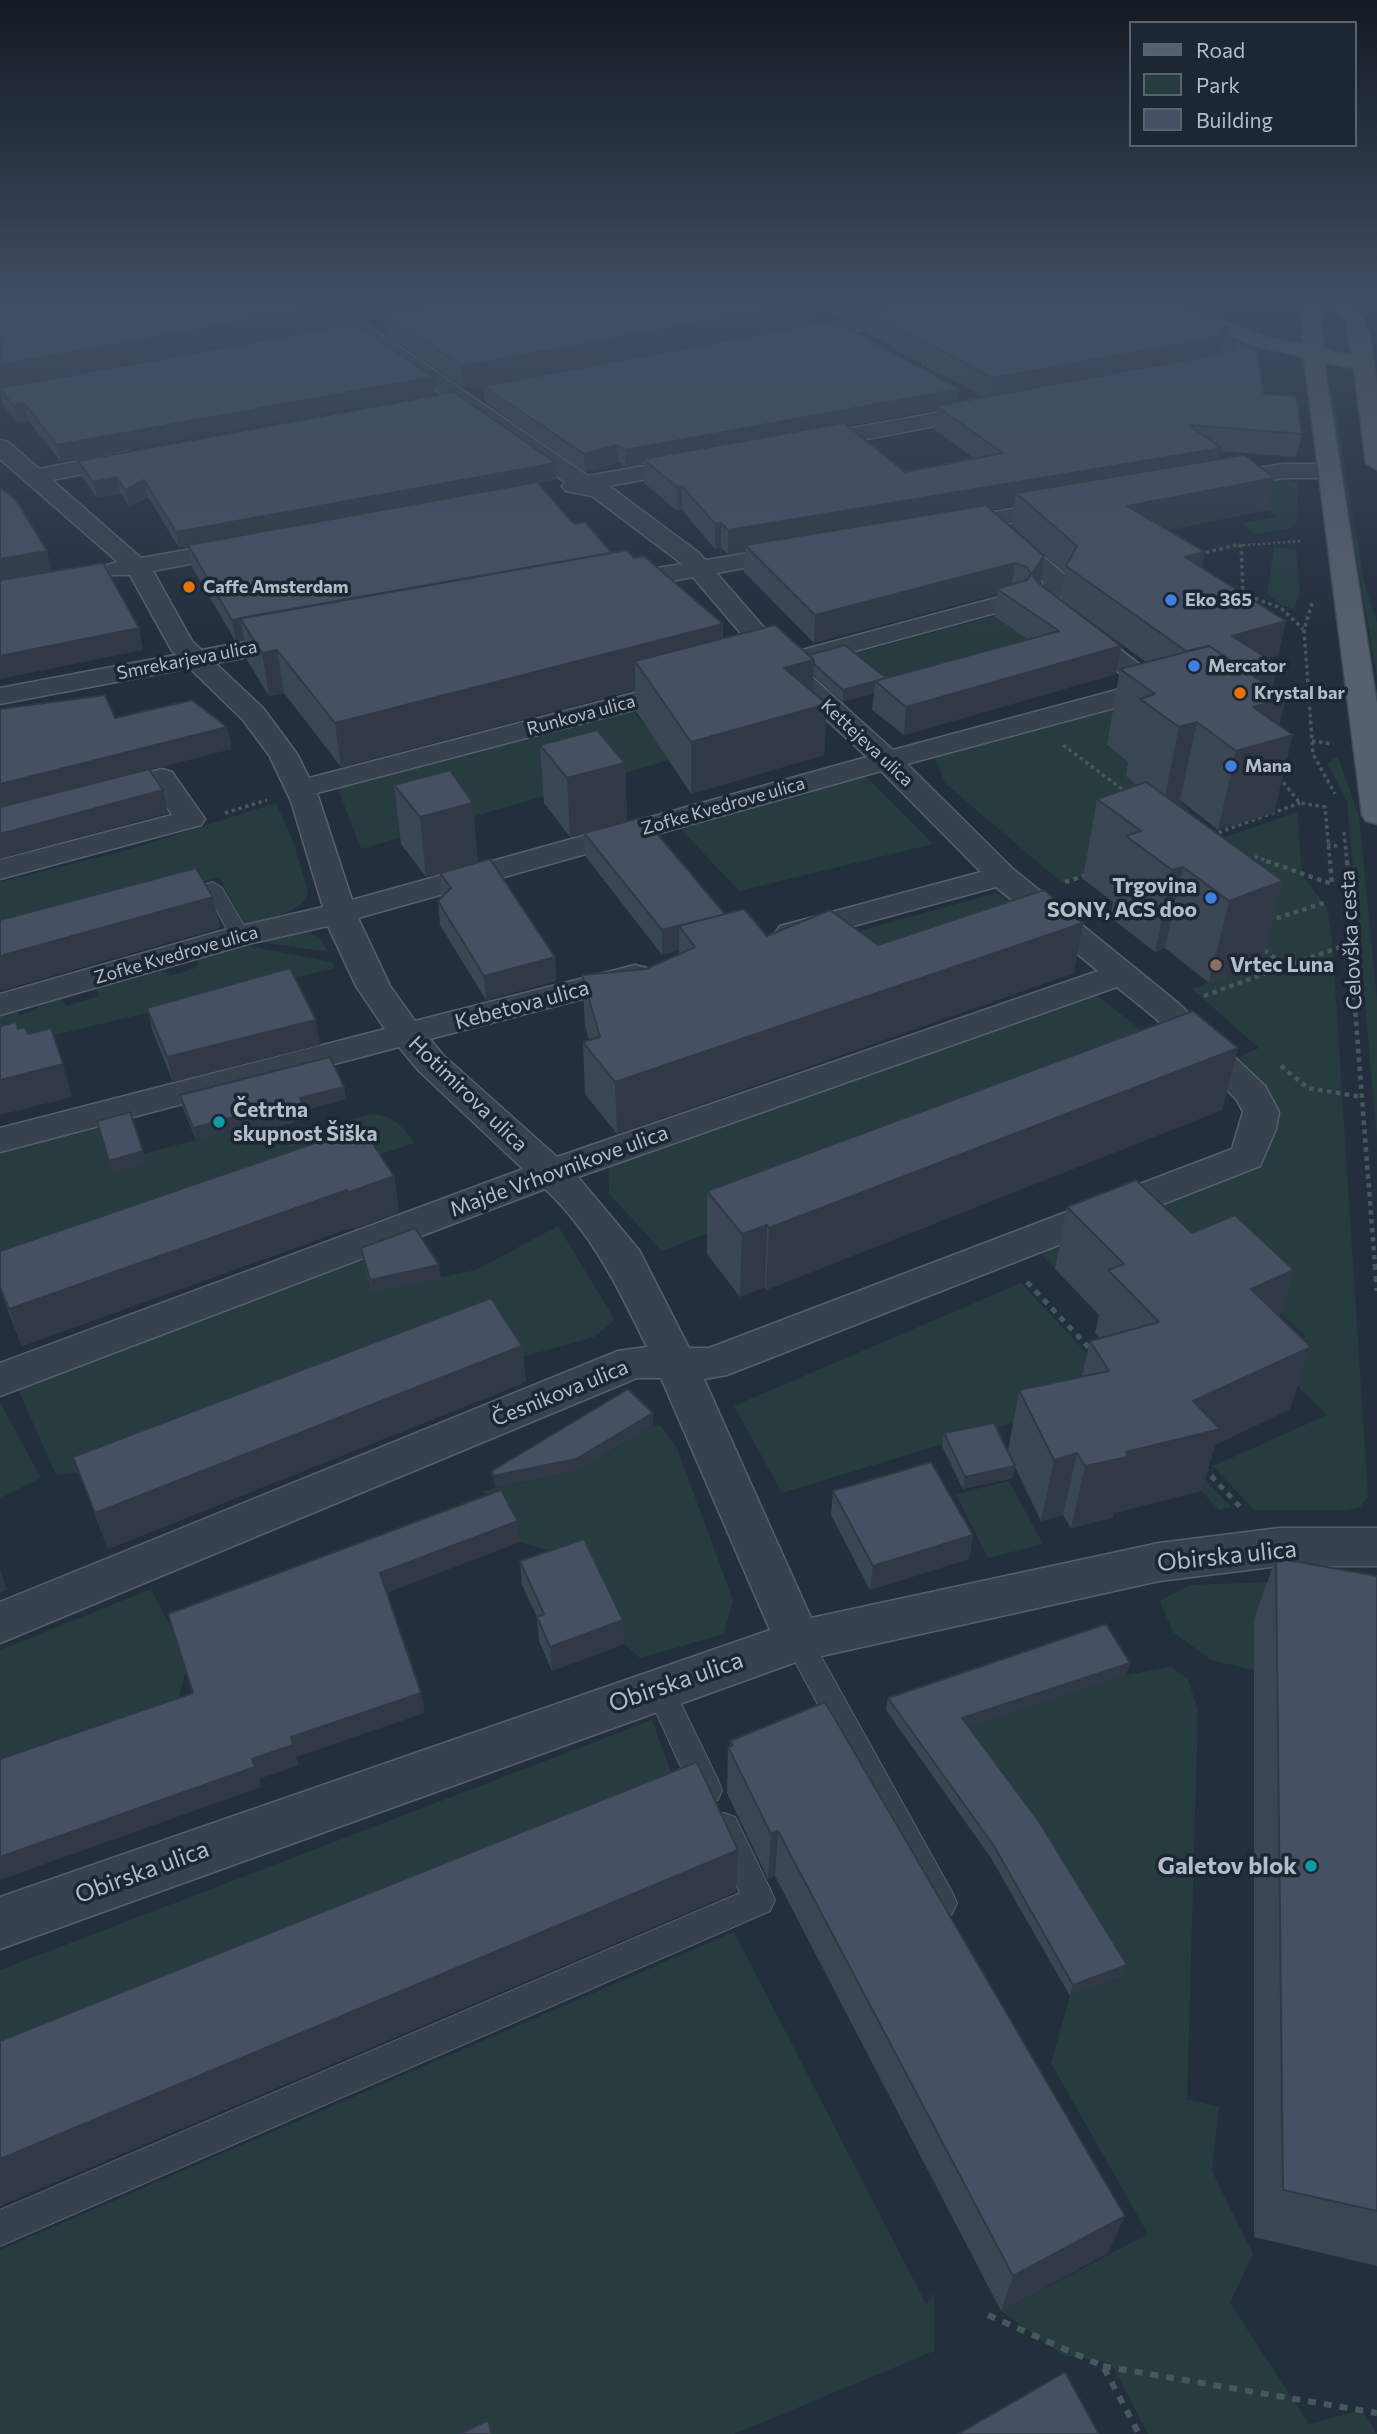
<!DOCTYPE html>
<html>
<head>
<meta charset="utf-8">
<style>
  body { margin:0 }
  #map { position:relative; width:1377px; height:2434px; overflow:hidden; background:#242f3e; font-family:Commissioner,sans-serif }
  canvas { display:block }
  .legend { position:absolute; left:1129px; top:21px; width:228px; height:126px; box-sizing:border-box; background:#1d2633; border:2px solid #59626f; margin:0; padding:9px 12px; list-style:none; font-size:21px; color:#b4bcc9 }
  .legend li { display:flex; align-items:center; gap:14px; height:35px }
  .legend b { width:35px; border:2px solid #59626f }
</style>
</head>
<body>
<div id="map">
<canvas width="1377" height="2434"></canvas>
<ul class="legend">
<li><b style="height:9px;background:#56606e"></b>Road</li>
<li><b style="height:19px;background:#263c3f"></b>Park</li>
<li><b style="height:19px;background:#455162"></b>Building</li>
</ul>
</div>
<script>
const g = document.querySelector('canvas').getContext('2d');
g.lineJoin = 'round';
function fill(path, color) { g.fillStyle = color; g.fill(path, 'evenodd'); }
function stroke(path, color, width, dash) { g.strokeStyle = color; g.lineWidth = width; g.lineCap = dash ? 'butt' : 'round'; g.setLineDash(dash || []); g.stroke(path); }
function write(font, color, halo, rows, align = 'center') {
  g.font = font + ' Commissioner,sans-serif'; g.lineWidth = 7; g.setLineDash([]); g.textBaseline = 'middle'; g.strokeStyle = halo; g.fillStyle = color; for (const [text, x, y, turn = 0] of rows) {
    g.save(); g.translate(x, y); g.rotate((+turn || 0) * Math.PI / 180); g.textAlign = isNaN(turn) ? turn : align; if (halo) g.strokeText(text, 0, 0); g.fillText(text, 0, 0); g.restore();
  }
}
fill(new Path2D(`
  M1187 297 1270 301 1275 304C1259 315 1196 310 1187 297Z
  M1328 389H1332L1364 583 1377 622V678Z
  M1280 477 1297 483 1298 516 1295 527 1255 534 1241 523 1277 517 1243 491Z
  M1274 547 1296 550 1300 592 1294 609 1281 605 1267 593Z
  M994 616 1041 648 885 690 845 656Z
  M1156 688 1108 746 1141 772 1163 806 1180 800 1214 841 1297 812 1302 875 1327 908 1332 938 1368 1496 1360 1507 1346 1510H1254L1213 1466 1327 1415 1268 1356 1306 1337 1220 1259 1140 1234 1055 1269 1039 1252 1263 1162 1275 1103 1239 1057 1259 1048 1192 989 1264 961 1129 862 1062 883 945 783 935 758 1030 721Z
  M629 707 647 728 811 719 361 849 337 786Z
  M1338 757 1359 816 1377 1000V1139L1347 801 1328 765 1332 759Z
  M861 772 933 844 739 891 677 825Z
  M276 803 293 841 308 892C305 914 262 918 244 924L219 877 0 937V882L131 849Z
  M996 893 1036 922 863 978 813 944Z
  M307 928 306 932 319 937 328 952 256 941Z
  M243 945 332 962 335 968 0 1048V1015L17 1010 20 1015 38 1009 36 1004 62 997 66 1006 99 996 95 987 163 968 169 976 199 967 196 958Z
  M1087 988 1171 1053 662 1251 609 1194 608 1152Z
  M370 1114C390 1114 403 1125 414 1143L322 1174 0 1270V1152L101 1125 113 1173 143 1154 251 1125 262 1144Z
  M558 1226 615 1320 594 1337 92 1476 74 1473 56 1475 17 1387 357 1258 364 1263 372 1292 476 1270Z
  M1021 1283 1231 1507 1219 1510 1110 1393 782 1493 734 1406Z
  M0 1402 41 1478 0 1498Z
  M660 1425 677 1448 733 1600 724 1634 640 1658 624 1644 585 1563 520 1542 504 1511 482 1491 577 1471 653 1426Z
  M1009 1481 1043 1544 988 1558 956 1494Z
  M1325 1580 1254 1670 1211 1660 1173 1632 1160 1601 1189 1585Z
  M151 1589 175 1635 186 1670 179 1697 0 1758V1650Z
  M1171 1667 1188 1679 1198 1711 1187 2099 1219 2107 1212 2171 1253 2254 1230 2303 1309 2424 1362 2410 1377 2434H1148L1111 2363 1063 2355 1001 2311 1148 2234 1051 2063 1070 1996 1122 1977 960 1730 1126 1675Z
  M652 1720 672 1775 0 2051V1970Z
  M734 1932 926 2304 934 2293V2351L734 2434H0V2250Z`), '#263c3f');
const service = new Path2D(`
  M213 882 222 888 250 936 247 940H233L208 895 178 904 169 898 171 894Z
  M798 1629 808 1633 952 1892 957 1903 952 1914 941 1918 930 1914 784 1641 788 1633Z
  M659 1675 669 1679 718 1780 722 1790 718 1800 707 1804 696 1800 645 1688 649 1679Z
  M724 1813 735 1817 770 1889 775 1900 770 1911 0 2246V2210L740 1893 709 1827 713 1817Z`);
const minor = new Path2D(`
  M305 297H327L588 476 693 457 701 459 704 464 701 469 609 486 699 553 787 654 1003 596H1021L1025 601 1021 606 800 666 893 750 1135 685 1035 608 1031 603 1044 582 994 540 991 535 994 530H1012L1066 576 1070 581 1058 601 1170 688 1166 694 907 764 1013 869 1178 1003 1265 1086 1279 1112 1276 1129 1260 1166 727 1375 704 1379 811 1618 1159 1543 1279 1528H1377V1566H1279L1159 1581 799 1661 0 1949V1897L770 1630 661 1378H637L0 1643V1602L618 1351 647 1347C619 1289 592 1233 545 1189L0 1396V1363L523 1169 419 1071 399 1047 0 1152V1128L385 1029 356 986 328 926 248 944 0 1015V994L228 929 323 907 291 801 269 755 243 720 172 651 130 575H107L104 570 107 565 118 562 0 459V440L8 442 39 469 132 451 140 453 143 458 140 463 52 480 141 558 242 540 251 542 254 547 251 552 153 571 192 641 263 708 297 754 309 778 684 680 694 682 698 688 694 694 317 793 352 900 867 757 771 669 681 563 592 496 566 491 562 486 565 482ZM881 771 981 872 780 926 775 933 780 940 791 943 996 887 1098 971 557 1157 443 1055 430 1039 647 982 652 975 647 968 635 965 415 1021 390 986 358 918ZM1117 987 1154 1017 1237 1100 1243 1112 1232 1149 709 1348H689L639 1250 578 1177Z
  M972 297H1012L1002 303 794 342 784 336 794 330Z
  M986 404 997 410 994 415 808 450 797 443 808 436Z
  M162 769 172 772 205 819 201 825 0 879V860L172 815 155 789 105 801 95 798 90 792 95 786Z`);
const tertiary = new Path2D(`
  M1284 464H1327L1338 471 1327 478H1284L1219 488 1208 481 1219 474Z
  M1063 501 1071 503 1075 508 1071 513 950 533 942 531 938 526 942 521 950 519Z
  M797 545 806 547 809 552 806 557 615 591 606 588 602 583 606 578 615 575Z
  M297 632 306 634 310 640 306 646 0 704V688Z`);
const primary = new Path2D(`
  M1132 297H1158L1267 337 1303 345 1302 310 1305 306H1319L1324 349 1352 356 1346 322 1325 297H1345L1365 321 1370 337 1377 385V470L1366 463 1354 368 1324 362 1377 704V824L1366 821 1362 815 1304 357 1254 346 1134 301Z`);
stroke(service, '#565f6c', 2);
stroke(minor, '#565f6c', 3);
stroke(tertiary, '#565f6c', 3);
stroke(primary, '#414a57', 3);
stroke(new Path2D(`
  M891 347 945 376
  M1233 546 1302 541`), '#44595c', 2.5, [2.5, 2.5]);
stroke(new Path2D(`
  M1241 544 1243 594 1281 608 1303 629
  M1199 554 1240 544
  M1312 603 1304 630 1313 754 1335 794
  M1312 741 1333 744
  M1063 745 1126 792
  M1279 777 1300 803 1325 807 1330 862
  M225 813 267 800
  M1344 832 1347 862
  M1212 835 1300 803
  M1327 845 1337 846
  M1248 860 1256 857 1271 862`), '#44595c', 3.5, [3.5, 3.5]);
stroke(new Path2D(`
  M1266 861 1332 884 1330 861
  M1347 861 1352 908 1348 918 1375 1266
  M1065 882 1087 875
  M1268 921 1327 902
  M1285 966 1349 944
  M1204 996 1285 966 1263 949
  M1281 1066 1308 1088 1362 1097`), '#44595c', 4.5, [4.5, 4.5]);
stroke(new Path2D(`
  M1375 1264 1377 1291
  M1027 1282 1093 1352
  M1203 1467 1242 1509`), '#44595c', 5, [6, 6]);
stroke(new Path2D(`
  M988 2315 1103 2366 1139 2434
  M1103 2366 1377 2413`), '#44595c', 6, [8, 8]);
fill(service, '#38414e');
fill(minor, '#38414e');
fill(tertiary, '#38414e');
fill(primary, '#56606e');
fill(new Path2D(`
  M332 297H783L810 324 464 388 386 334 384 317 366 320Z
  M831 297H1171L1227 335 1257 351 1264 394 1302 434 1296 457 1220 451 1218 460 1268 510 1168 530 1201 567 1286 621 1278 655 1268 658 1279 725 1274 813 1218 830 1180 800 1174 802 1283 881 1262 963 1209 983 1165 948 1155 952 1110 917 1113 902 1083 879 1097 799 1137 785 1126 776 1128 762 1107 745 1120 669 1146 662 1061 600 1065 573 1012 526 1014 506 992 510 1041 582 1039 584 1121 646 1116 674 904 735 872 710 874 693 843 702 813 675 812 692 827 704 824 755 691 794 636 711 635 690 341 767 284 693 269 696 247 660 244 640 236 642 192 567 188 547 179 548 148 497 129 507 121 493 97 498 82 477 78 461 557 479 538 483 574 524 612 553 634 558 723 624V639L809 655 886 678 1027 639 994 616 997 594 814 643 744 572 745 552 728 554 721 548 715 549 682 510 677 511 644 483 643 464 625 467 619 462 585 472 485 402 483 386 959 402 984 397 863 331 864 314 839 318 830 313ZM936 410 934 429 975 459 905 472 848 426Z
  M433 377 434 394 61 462 28 420 17 422 3 405 0 392V388Z
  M540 745 625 763 627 821 570 837 544 803Z
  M394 785 478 862 426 877 401 844Z
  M584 833 725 914 767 936 878 945 1074 973 617 1134 585 1094 583 1042 589 1040 585 1026 582 975 646 969 679 954V950L662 955 586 857Z
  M440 873 555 957 556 981 486 1000 440 925 438 901 442 896Z
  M147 1008 320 1045 173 1082 153 1032Z
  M344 1087 346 1099 305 1110 306 1119 253 1133 251 1125 196 1140 183 1108 180 1095Z
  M1222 1110 766 1290 765 1287 740 1297 707 1254V1191Z
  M394 1176 399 1212 354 1229 353 1227 22 1346 0 1290V1287Z
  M1067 1207 1192 1233 1294 1270 1279 1317 1290 1409 1215 1445 1201 1491 1114 1513 1112 1518 1071 1528 1063 1515 1041 1521 1015 1467 1013 1478 963 1489 942 1446 944 1433 1008 1451 1019 1390 1082 1376 1090 1341 1100 1338 1095 1333 1099 1315 1055 1269Z
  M361 1248 441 1278 372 1292 363 1261Z
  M522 1346 526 1382 108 1549 73 1457Z
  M833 1491 973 1535 969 1559 870 1590 831 1515Z
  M1276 1558 1377 1576V2266L1254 2237V1619Z
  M520 1561 624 1644 552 1671 539 1641 537 1617 522 1585Z
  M1130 1663 1126 1675 968 1727 1123 1976 1070 1996 991 1858 886 1710 888 1698Z
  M730 1741 1108 2253 1001 2311 775 1876 768 1879 727 1793 728 1747 730 1746Z`), '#3b4654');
fill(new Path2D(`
  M0 297H59L0 307Z
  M374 297H495L383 313 384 317 366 320 363 299Z
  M841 297H957L864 310V314L839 318Z
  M811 302 810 324 464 388 462 366Z
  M336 304 339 326 0 388V365Z
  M1228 328 1226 337 1223 336 1219 358 990 400 993 378Z
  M433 377 434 394 61 462 57 445Z
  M960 389 958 406H936V410L648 463 643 459V464L625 467V450Z
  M24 403 28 420 17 422 13 405Z
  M618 445 619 462 585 472 584 454Z
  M1221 448 1216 472 1016 493 1014 506 751 551 745 545V552L728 554V530Z
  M556 463 557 479 179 548 176 532Z
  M117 477 121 493 97 498 93 482Z
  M1275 478 1268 510 1122 539 1127 506Z
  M144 480 148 497 129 507 125 490Z
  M682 486V510L677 511V487Z
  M721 523V548L715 549V524Z
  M47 551 52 572 0 581V559Z
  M1205 552 1198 585 1185 557Z
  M1044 556 1041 582 1029 602 1032 574Z
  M1015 563 1011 590 997 589V594L814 643 815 615Z
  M240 618 244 640 236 642 232 620Z
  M1286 621 1278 655 1225 671 1232 636Z
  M723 624 722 667 635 661V690L341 767 335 723Z
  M139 628 143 650 0 679V656Z
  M1121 646 1116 674 904 735 906 707Z
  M277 650 284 693 269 696 262 653Z
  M814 660 812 709 827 704 824 755 691 794V742L784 668Z
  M1278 665 1270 700 1227 680Z
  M875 682 874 693 843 702V690Z
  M1286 698 1276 740 1293 735 1274 813 1218 830 1236 751 1253 707Z
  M1197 722 1180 800 1163 806 1179 727Z
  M227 727 232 749 0 808V784Z
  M625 763 627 821 570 837 567 778Z
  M163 790 168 813 0 859V834Z
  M473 803 478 862 426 877 420 817Z
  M1183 867 1165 948 1155 952 1172 870Z
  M1283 881 1262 963 1209 983 1229 901Z
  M213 897 220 928 0 991V956Z
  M1083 923 1074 973 617 1134 615 1082Z
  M679 926V950L662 955V930Z
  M555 957 556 981 486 1000 484 976Z
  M316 1020 320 1045 173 1082 167 1057Z
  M1238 1048 1222 1110 766 1290 769 1228Z
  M63 1064 72 1097 0 1115V1080Z
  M344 1087 346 1099 305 1110 306 1119 253 1133 251 1120 300 1098Z
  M248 1113 251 1125 196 1140 193 1128Z
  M143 1151 147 1164 113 1173 109 1161Z
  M394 1176 399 1212 354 1229 347 1193Z
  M347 1190 353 1227 22 1346 9 1309Z
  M767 1225 765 1287 740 1297 742 1234Z
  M439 1265 441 1278 372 1292 370 1280Z
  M1294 1270 1274 1332 1251 1289Z
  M522 1346 526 1382 108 1549 95 1513Z
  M1311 1347 1290 1409 1215 1445 1201 1491 1114 1513 1112 1518 1071 1528 1085 1466 1193 1401Z
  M653 1413V1426L577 1471 495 1488 493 1476Z
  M1077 1453 1063 1515 1041 1521 1054 1460Z
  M1015 1466 1013 1478 963 1489 965 1477Z
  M518 1521 520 1542 384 1594 380 1573Z
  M973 1535 969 1559 870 1590 873 1566Z
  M0 1568 7 1590 0 1593Z
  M623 1620 624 1644 552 1671 550 1647Z
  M1130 1663 1126 1675 960 1730 962 1718Z
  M421 1693 425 1713 296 1757 299 1765 259 1779 261 1787 0 1880V1857L252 1759 291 1737Z
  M778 1831 775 1876 768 1879 771 1834Z
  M738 1850 736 1892 0 2206V2159Z
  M1127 1965 1123 1976 1070 1996 1073 1985Z
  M1125 2216 1108 2253 1001 2311 1013 2276Z`), '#303945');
const building = new Path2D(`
  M30 297H326L336 304 0 365V302Z
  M470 297H783L789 300 803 297 811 302 462 366 383 313Z
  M935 297H1171L1228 328 1218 330 1257 351 1264 394 1296 396 1302 434 1189 425 1221 448 728 530 721 523 715 524 682 486 677 487 643 459 844 423 905 472 1003 453 936 406 1224 353 1232 350 1236 345 1231 338 1223 336 993 378 864 310Z
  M834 321 960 389 625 450 618 445 584 454 483 386Z
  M356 324 433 377 57 445 24 403 13 405 0 389V388Z
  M454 392 556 463 176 532 144 480 125 490 117 477 93 482 78 461Z
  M1244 455 1275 478 1127 506 1205 552 1185 557 1286 621 1232 636 1278 665 1250 673 1209 646 1186 651 1066 566 1077 546 1016 493Z
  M537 482 574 524 585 522 612 553 232 620 188 545Z
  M0 488 16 500 47 551 0 559Z
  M986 505 1044 556 1032 574 1037 582 1121 646 906 707 875 681 1059 631 997 589 1027 580 1031 574 1027 567 1015 563 815 615 745 545Z
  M627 550 634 558 644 556 723 624 335 723 277 650 262 653 240 618Z
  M103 563 139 628 0 656V580Z
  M775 625 814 660 784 668 827 704 691 742 635 661Z
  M845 645 886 678 843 690 814 664V660L809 655Z
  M1209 646 1286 698 1253 707 1293 735 1236 751 1197 722 1179 727 1140 699 1155 694 1120 669Z
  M105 695 115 718 192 700 227 727 0 784V709Z
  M597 730 625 763 567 778 540 745Z
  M149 769 163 790 0 834V807Z
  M450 770 473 803 420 817 394 785Z
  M1146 782 1283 881 1229 901 1183 867 1172 870 1126 836 1141 831 1097 799Z
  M643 817 725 914 662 930 584 833Z
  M490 859 555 957 484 976 438 901 451 888 440 873Z
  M196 868 213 897 0 956V920Z
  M1044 890 1083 923 615 1082 583 1042 600 1037 582 975 646 969 695 947 679 926 744 909 767 936 830 910 878 945Z
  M290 968 316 1020 167 1057 147 1008Z
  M1193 1011 1238 1048 769 1228 767 1225 742 1234 707 1191Z
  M16 1022 18 1029 25 1027 28 1034 51 1028 63 1064 0 1080V1026Z
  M330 1057 344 1087 300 1098 304 1106 251 1120 248 1113 193 1128 180 1095Z
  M130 1112 143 1151 109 1161 97 1121Z
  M362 1127 394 1176 347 1193V1190L9 1309 0 1287V1251Z
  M1136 1180 1192 1233 1235 1215 1294 1270 1251 1289 1311 1347 1193 1401 1220 1429 1126 1452 1128 1457 1085 1466 1077 1453 1054 1460 1019 1390 1109 1371 1090 1341 1159 1322 1108 1270 1124 1264 1067 1207Z
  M415 1228 439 1265 370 1280 361 1248Z
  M491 1298 522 1346 95 1513 73 1457Z
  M628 1389 653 1413 576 1459 493 1476 492 1471Z
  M994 1423 1015 1466 965 1477 944 1433Z
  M931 1462 973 1535 873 1566 833 1491Z
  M501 1490 518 1521 380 1573 421 1693 291 1737 293 1745 252 1759 255 1767 0 1857V1759L193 1693 168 1614Z
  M584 1539 623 1620 550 1647 537 1617 544 1614 520 1561Z
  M1276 1558 1377 1576V2211L1283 2190Z
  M1106 1624 1130 1663 962 1718 1040 1823 1127 1965 1073 1985 994 1846 888 1698Z
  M825 1702 1125 2216 1013 2276 778 1831 771 1834 728 1747 733 1745 730 1741Z
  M697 1762 738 1850 0 2159V2041Z
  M1065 2372 1099 2434H958Z
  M488 2420 492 2434H460Z`);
fill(building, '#455162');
stroke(building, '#303945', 2);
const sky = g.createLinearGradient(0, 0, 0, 638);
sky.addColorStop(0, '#141a22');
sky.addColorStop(0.47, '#3f4d63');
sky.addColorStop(1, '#3f4d6300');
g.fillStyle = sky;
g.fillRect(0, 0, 1377, 638);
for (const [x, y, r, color] of [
  [189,587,7,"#e8710a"],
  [1171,600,7,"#3f7fe0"],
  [1194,666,7,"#3f7fe0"],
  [1240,693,7,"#e8710a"],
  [1231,766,7,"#3f7fe0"],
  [1211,898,7,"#3f7fe0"],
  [1216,965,7,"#8d6e63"],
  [219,1122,7,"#0f9aa8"],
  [1311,1866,7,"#0f9aa8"]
]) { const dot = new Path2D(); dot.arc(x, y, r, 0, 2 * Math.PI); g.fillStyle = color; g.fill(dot); stroke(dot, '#1d2633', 2.5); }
write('bold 18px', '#b4bcc9', '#1d2633', [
  ["Caffe Amsterdam",203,587],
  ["Eko 365",1185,600],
  ["Mercator",1208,666],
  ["Krystal bar",1254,693],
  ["Mana",1245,766]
], 'left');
write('18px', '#b4bcc9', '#1d2633', [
  ["Smrekarjeva ulica",187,660,-11],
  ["Runkova ulica",581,715,-15],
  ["Kettejeva ulica",867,743,43],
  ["Zofke Kvedrove ulica",723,806,-16],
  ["Zofke Kvedrove ulica",176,955,-16]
]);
write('bold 21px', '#b4bcc9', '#1d2633', [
  ["Trgovina",1197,886,"right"],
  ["SONY, ACS doo",1197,910,"right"],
  ["Vrtec Luna",1230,965],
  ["Četrtna",233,1110],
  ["skupnost Šiška",233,1134]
], 'left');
write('21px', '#b4bcc9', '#1d2633', [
  ["Celovška cesta",1351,940,-93],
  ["Kebetova ulica",522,1005,-15],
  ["Hotimirova ulica",468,1094,44],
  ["Majde Vrhovnikove ulica",559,1171,-20],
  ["Česnikova ulica",560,1393,-22]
]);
write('24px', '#b4bcc9', '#1d2633', [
  ["Obirska ulica",1227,1556,-6],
  ["Obirska ulica",676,1682,-19],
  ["Obirska ulica",142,1872,-20]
]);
write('bold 24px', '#b4bcc9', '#1d2633', [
  ["Galetov blok",1297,1866]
], 'right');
</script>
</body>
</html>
